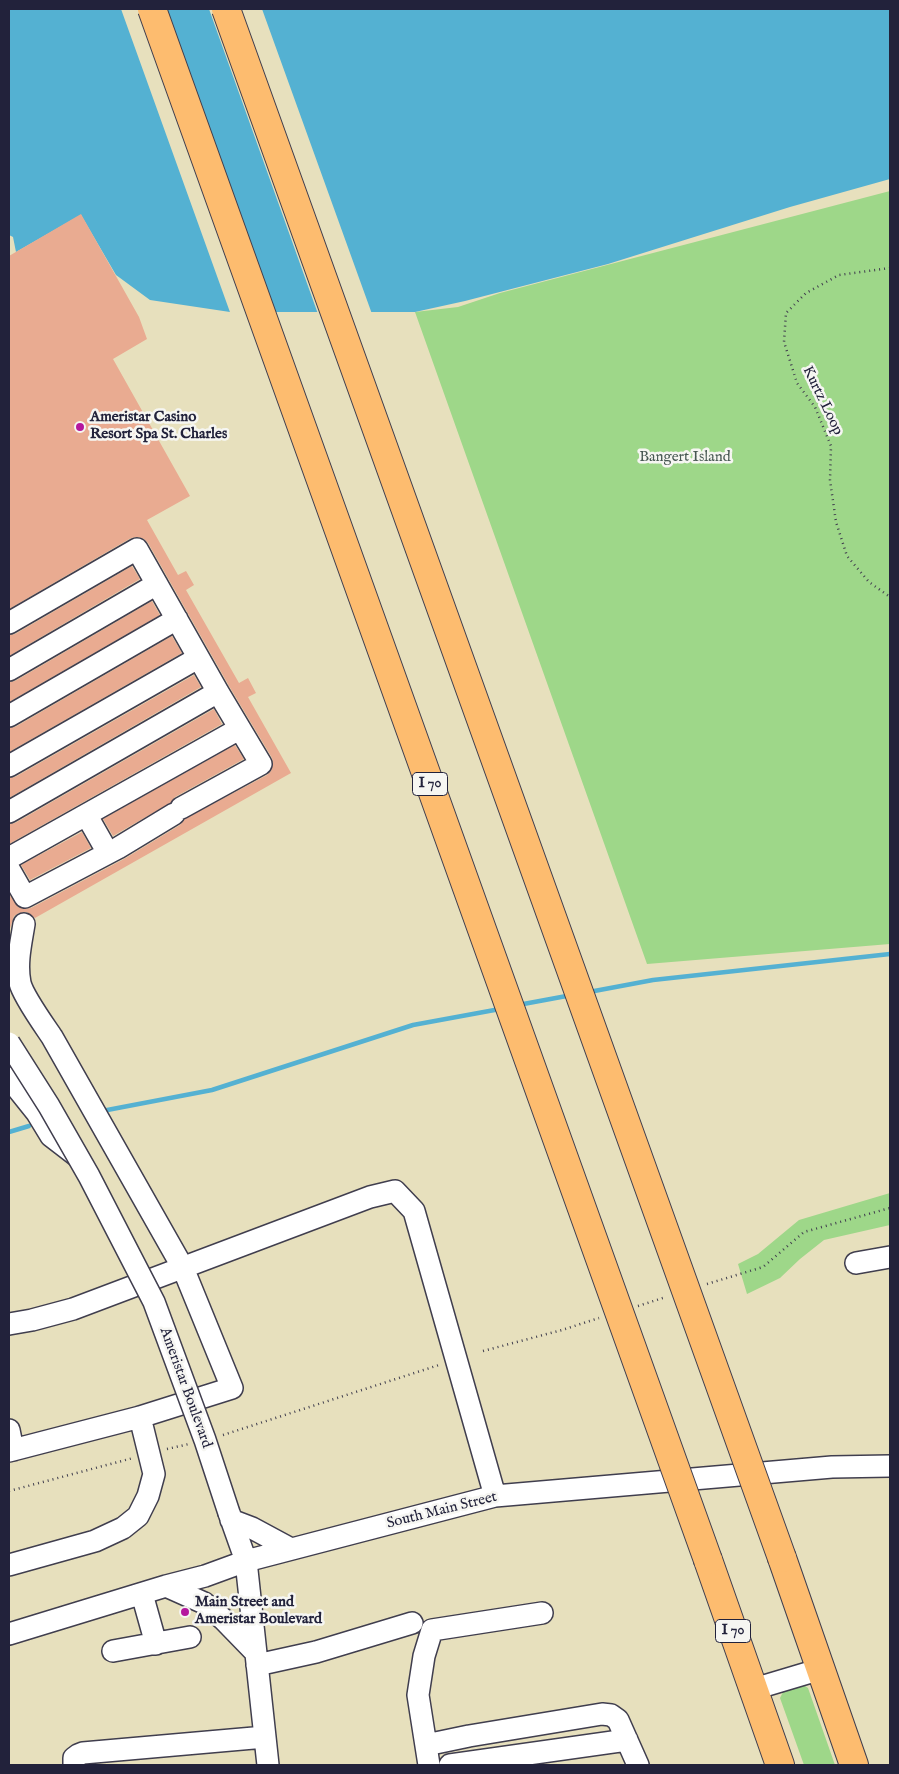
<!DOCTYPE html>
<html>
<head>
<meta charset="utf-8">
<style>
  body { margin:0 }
  #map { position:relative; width:899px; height:1774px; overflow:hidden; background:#e7e0bd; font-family:"IM FELL English",serif }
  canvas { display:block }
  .frame { position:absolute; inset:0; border:10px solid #22223b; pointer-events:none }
</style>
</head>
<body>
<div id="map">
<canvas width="899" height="1774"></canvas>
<div class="frame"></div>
</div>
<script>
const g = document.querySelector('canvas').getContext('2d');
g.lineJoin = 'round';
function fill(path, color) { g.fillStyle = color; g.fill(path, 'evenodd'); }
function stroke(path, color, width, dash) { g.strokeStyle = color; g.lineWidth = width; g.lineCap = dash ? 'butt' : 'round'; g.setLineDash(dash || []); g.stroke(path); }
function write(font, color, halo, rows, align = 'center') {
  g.font = font + ' "IM FELL English",serif'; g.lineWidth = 5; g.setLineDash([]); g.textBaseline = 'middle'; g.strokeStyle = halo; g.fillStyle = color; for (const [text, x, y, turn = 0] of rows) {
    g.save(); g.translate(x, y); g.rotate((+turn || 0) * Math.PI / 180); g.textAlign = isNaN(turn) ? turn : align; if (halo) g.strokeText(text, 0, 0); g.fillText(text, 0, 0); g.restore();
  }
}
fill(new Path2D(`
  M890 191V944L647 964 415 312 458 307 500 293Z
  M890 1193V1225L824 1240 800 1259 780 1278 747 1294 738 1264 758 1254 799 1220Z
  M802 1684 808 1688 835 1765H804L780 1698 784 1690Z`), '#9ed789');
fill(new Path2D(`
  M9 9H890V179L790 207 608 264 465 301 415 312H230L150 300 116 275 81 215 16 252 13 237 9 235Z`), '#54b1d2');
fill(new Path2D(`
  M121 9H167L277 315H231Z
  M209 9H262L372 314H318Z`), '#e7e0bd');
stroke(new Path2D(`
  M589 992 653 980 890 954
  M518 1005 572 995
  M102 1111 212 1090 413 1025 500 1009
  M9 1132 29 1126`), '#54b1d2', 4.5);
fill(new Path2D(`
  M81 214 139 317 147 339 113 359 190 496 147 520 178 575 186 571 194 585 186 590 239 683 248 678 256 693 248 697 291 773 35 918 27 912 19 913 14 916 9 932V894L18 907 24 909 31 908 124 859 180 825 185 819 267 775 271 771 273 764 272 758 229 686 148 543 144 539 138 537 131 538 9 609V256Z
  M132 566 140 579 9 656V635L15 634Z
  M152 601 160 615 9 702V682L15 681Z
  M172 636 182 653 9 752V728L15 727Z
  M194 675 201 687 9 798V778L15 777Z
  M214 709 222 724 9 844V824L15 823Z
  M235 745 244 759 175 797 170 803 113 836 103 819Z
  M82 832 91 848 30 880 21 865Z`), '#e9ab91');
const minor = new Path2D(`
  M9 623 137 549 218 692 261 764 181 808
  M9 670 157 584
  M9 716 177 619
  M9 766 198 658
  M9 812 218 692
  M87 816 108 853
  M9 858 239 729
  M9 869 25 897 118 848 174 814
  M9 1078 37 1113 51 1136 77 1156
  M856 1263 890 1257
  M9 1324 32 1320 73 1309 370 1197 395 1191 414 1211 495 1496
  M9 1430 13 1450
  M9 1451 140 1417 232 1388 183 1268 52 1037C44 1025 23 996 20 983 16 963 21 943 24 924
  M229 1513 246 1561 268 1765
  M231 1520 252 1528 291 1549
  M9 1565 95 1541 123 1528 138 1516 148 1496 154 1474 140 1417
  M166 1586 204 1603 223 1619 256 1653
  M142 1594 156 1644
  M9 1634 166 1586 205 1576 246 1561 495 1496 832 1467 890 1466
  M113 1651 190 1637
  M257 1665 316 1652 412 1623
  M754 1689 821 1669
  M426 1745 469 1736 602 1714 611 1715 618 1720 638 1765
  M74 1765V1758L78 1755 83 1753 265 1737
  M429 1765 418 1695 424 1656 432 1630 542 1613
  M450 1765 627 1740`);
const highway = new Path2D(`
  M782 1558 854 1765
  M708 1560 780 1765`);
stroke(minor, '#403e4e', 24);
stroke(highway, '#403e4e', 30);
stroke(new Path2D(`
  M890 268 839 275 806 293 786 313 784 342 797 383 815 407 831 446 830 480 836 522 847 556 869 582 890 597
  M707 1284 763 1267 804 1232 890 1208
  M638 1306 666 1297
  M483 1351 562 1330 599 1318
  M223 1435 439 1365
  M167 1449 189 1444
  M9 1491 133 1458`), '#403e4e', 2.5, [1, 4]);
stroke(minor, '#fff', 21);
stroke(highway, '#fdbc6f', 28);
const minorBridge = new Path2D(`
  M9 1043 49 1106 89 1176 154 1302 205 1440 229 1513`);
const highwayBridge = new Path2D(`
  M152 9 708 1560
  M226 9 782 1558`);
stroke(minorBridge, '#403e4e', 24, []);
stroke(highwayBridge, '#403e4e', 30, []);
stroke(minorBridge, '#fff', 21);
stroke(highwayBridge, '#fdbc6f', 28);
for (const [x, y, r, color] of [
  [80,427,5,"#b5179e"],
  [185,1612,5,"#b5179e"]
]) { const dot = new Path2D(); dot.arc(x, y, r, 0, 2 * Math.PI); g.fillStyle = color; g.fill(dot); stroke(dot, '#f6f6f2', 2); }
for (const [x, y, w] of [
  [430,784,35],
  [733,1631,35]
]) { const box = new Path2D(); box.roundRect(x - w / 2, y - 11.5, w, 23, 4); g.fillStyle = '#f6f6f2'; g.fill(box); stroke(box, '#22223b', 1); }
write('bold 14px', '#22223b', null, [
  ["I 70",430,784],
  ["I 70",733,1631]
]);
write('15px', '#22223b', '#f6f6f2', [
  ["Kurtz Loop",822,401,64],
  ["Ameristar Boulevard",185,1388,70],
  ["South Main Street",442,1511,-14]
]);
write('bold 15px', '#22223b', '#f6f6f2', [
  ["Ameristar Casino",90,418],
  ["Resort Spa St. Charles",90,435],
  ["Main Street and",195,1603],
  ["Ameristar Boulevard",195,1620]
], 'left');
write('15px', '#475852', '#f6f6f2', [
  ["Bangert Island",685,458]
]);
</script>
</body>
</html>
